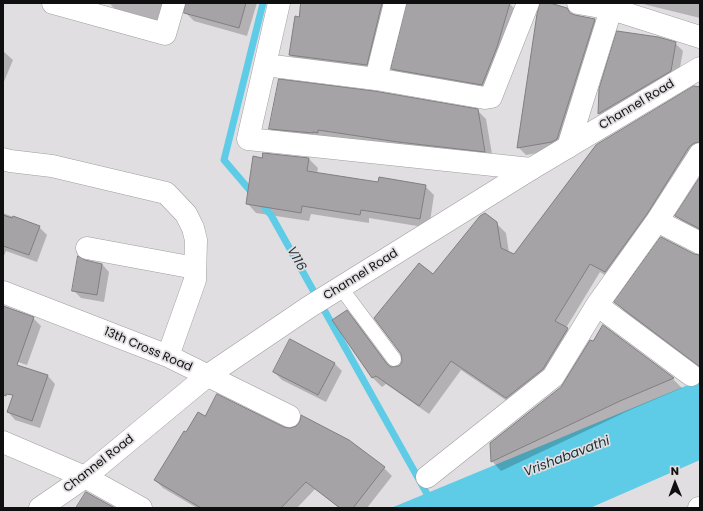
<!DOCTYPE html>
<html>
<head>
<meta charset="utf-8">
<style>
  body { margin:0 }
  #map { position:relative; width:703px; height:511px; overflow:hidden; background:#e1dee1; font-family:Poppins,sans-serif }
  canvas { display:block }
  .frame { position:absolute; inset:0; border:4px solid #100f10; pointer-events:none }
  .north { position:absolute; left:655px; top:463px; width:40px; height:40px; -webkit-text-stroke:3px #e1dee1; paint-order:stroke; rotate:359deg; font-size:11px; font-weight:700; line-height:16px; text-align:center; color:#100f10 }
  .north::after { content:''; display:block; margin:auto; width:14px; height:18px; background:#100f10; clip-path:polygon(50% 0,100% 100%,50% 72%,0 100%) }
</style>
</head>
<body>
<div id="map">
<canvas width="703" height="511"></canvas>
<div class="frame"></div>
<div class="north">N</div>
</div>
<script>
const g = document.querySelector('canvas').getContext('2d');
g.lineJoin = 'round';
function fill(path, color) { g.fillStyle = color; g.fill(path, 'evenodd'); }
function stroke(path, color, width, dash) { g.strokeStyle = color; g.lineWidth = width; g.lineCap = dash ? 'butt' : 'round'; g.setLineDash(dash || []); g.stroke(path); }
function write(font, color, halo, rows, align = 'center') {
  g.font = font + ' Poppins,sans-serif'; g.lineWidth = 3.5; g.setLineDash([]); g.textBaseline = 'middle'; g.strokeStyle = halo; g.fillStyle = color; for (const [text, x, y, turn = 0] of rows) {
    g.save(); g.translate(x, y); g.rotate((+turn || 0) * Math.PI / 180); g.textAlign = isNaN(turn) ? turn : align; if (halo) g.strokeText(text, 0, 0); g.fillText(text, 0, 0); g.restore();
  }
}
fill(new Path2D(`
  M700 380V460L590 508H391Z`), '#5ecce6');
fill(new Path2D(`
  M109 3H174L166 25 117 11Z
  M187 3H257L247 36 194 21 185 12Z
  M302 3H398L377 75 300 65 290 55 300 18Z
  M408 3H501L510 4 519 13 491 93 401 78 392 69Z
  M639 3H700V18Z
  M576 16 595 20 602 27 560 149 526 155 518 147Z
  M675 43 683 51 678 78 607 121 599 114 600 89Z
  M3 51 13 60 3 84Z
  M700 85V156L615 281 600 272 566 328 577 338 516 407 461 370 429 414 386 384 382 387 373 378 334 320 347 311 356 321 391 368 399 367 403 362 433 275 496 223 506 233 509 253 514 255Z
  M477 110 486 119 493 160 279 137 270 128Z
  M263 159H309L318 168 317 173 379 183 425 186 434 195 429 228 369 218V223L311 214 309 221 256 213 247 203Z
  M700 179V233L686 225 676 216Z
  M3 213 39 227 47 235 37 262 6 251 3 258Z
  M694 255 700 256V368L625 312 616 302Z
  M84 261 102 264 109 272 104 302 81 298 73 290Z
  M3 306 33 318 41 326 27 365 3 357Z
  M604 327 673 379 682 388 630 410 501 471 492 461 562 387Z
  M334 363 342 371 326 402 282 380 274 372Z
  M23 368 48 376 55 384 40 428 15 420 8 412Z
  M205 418 290 429 297 427 384 468 392 476 367 508H339L315 489 297 508H197L163 488 155 480 186 433Z`), '#0003');
stroke(new Path2D(`
  M263 3 224 160 271 215 431 501`), '#5ecce6', 7);
const building = new Path2D(`
  M186 3H246L239 28 184 13Z
  M301 3H382L367 65 289 55 295 16 299 17Z
  M407 3H510L497 47 482 85 391 69Z
  M540 3H550L567 8 570 13 575 15 595 19 557 139 552 142 517 148 537 14Z
  M617 31 658 37 676 42 671 71 598 114 599 89Z
  M279 79 374 91 478 109 485 152 398 142 318 130V133L313 132V133L269 129Z
  M694 86 700 87V142L694 143 689 147 647 214 605 272 590 264 555 321 568 328 543 369 506 398 451 361 419 406 376 376 372 378 332 320 347 310 387 364 391 367 399 366 402 362 401 354 374 318 419 263 433 274 480 216 485 213 497 222 501 248 514 254 596 145Z
  M263 153 309 158 307 171 378 182 379 177 426 185 420 219 361 210 360 215 302 206 301 213 246 204 253 156 262 158Z
  M700 177V229L675 216Z
  M3 215 12 218 13 216 40 226 29 255 3 246Z
  M661 237 694 254 700 255V367L614 302Z
  M78 256 85 260 102 264 97 295 72 291Z
  M3 306 34 317 17 365 48 375 32 421 7 412 13 395 6 394V396L3 395Z
  M603 325 674 378 620 401 491 462 490 443 561 387 590 340 593 341Z
  M290 339 335 363 318 395 273 372Z
  M217 394 284 427 290 428 296 426 300 421 301 415 349 440 385 467 353 508H340L306 482 281 508H201L154 480 184 431 186 432 198 412 205 416Z
  M86 492 115 508H76Z`);
fill(building, '#a6a3a6');
stroke(building, '#817e81', 1);
const service = new Path2D(`
  M341 288 394 359`);
const minor = new Path2D(`
  M53 3 165 34 174 3
  M279 3 248 139 531 169
  M578 3 612 9 700 37
  M265 65 376 79 395 3
  M376 79 485 98 491 97 528 3
  M568 147 613 3
  M3 159 10 161 52 166 166 193 186 214 193 228 196 240 195 280 168 356
  M657 221 700 243
  M87 248 195 268
  M3 292 168 356 289 416
  M597 305 691 375
  M3 442 85 477 141 508
  M427 477 553 377 597 305 657 221 700 154
  M699 508H700`);
const tertiary = new Path2D(`
  M40 508 85 477 207 376 309 307 531 169 700 68`);
stroke(service, '#9f9d9f', 15);
stroke(minor, '#9f9d9f', 23);
stroke(tertiary, '#9f9d9f', 23);
stroke(service, '#fff', 14);
stroke(minor, '#fff', 22);
stroke(tertiary, '#fff', 22);
write('12px', '#100f10', '#e1dee1', [
  ["Channel Road",637,105,-31],
  ["Channel Road",361,275,-32],
  ["13th Cross Road",148,350,23],
  ["Channel Road",99,464,-38]
]);
write('italic 13px', '#1b2f34', '#e1dee1', [
  ["V116",296,259,61],
  ["Vrishabavathi",567,457,-21]
]);
</script>
</body>
</html>
